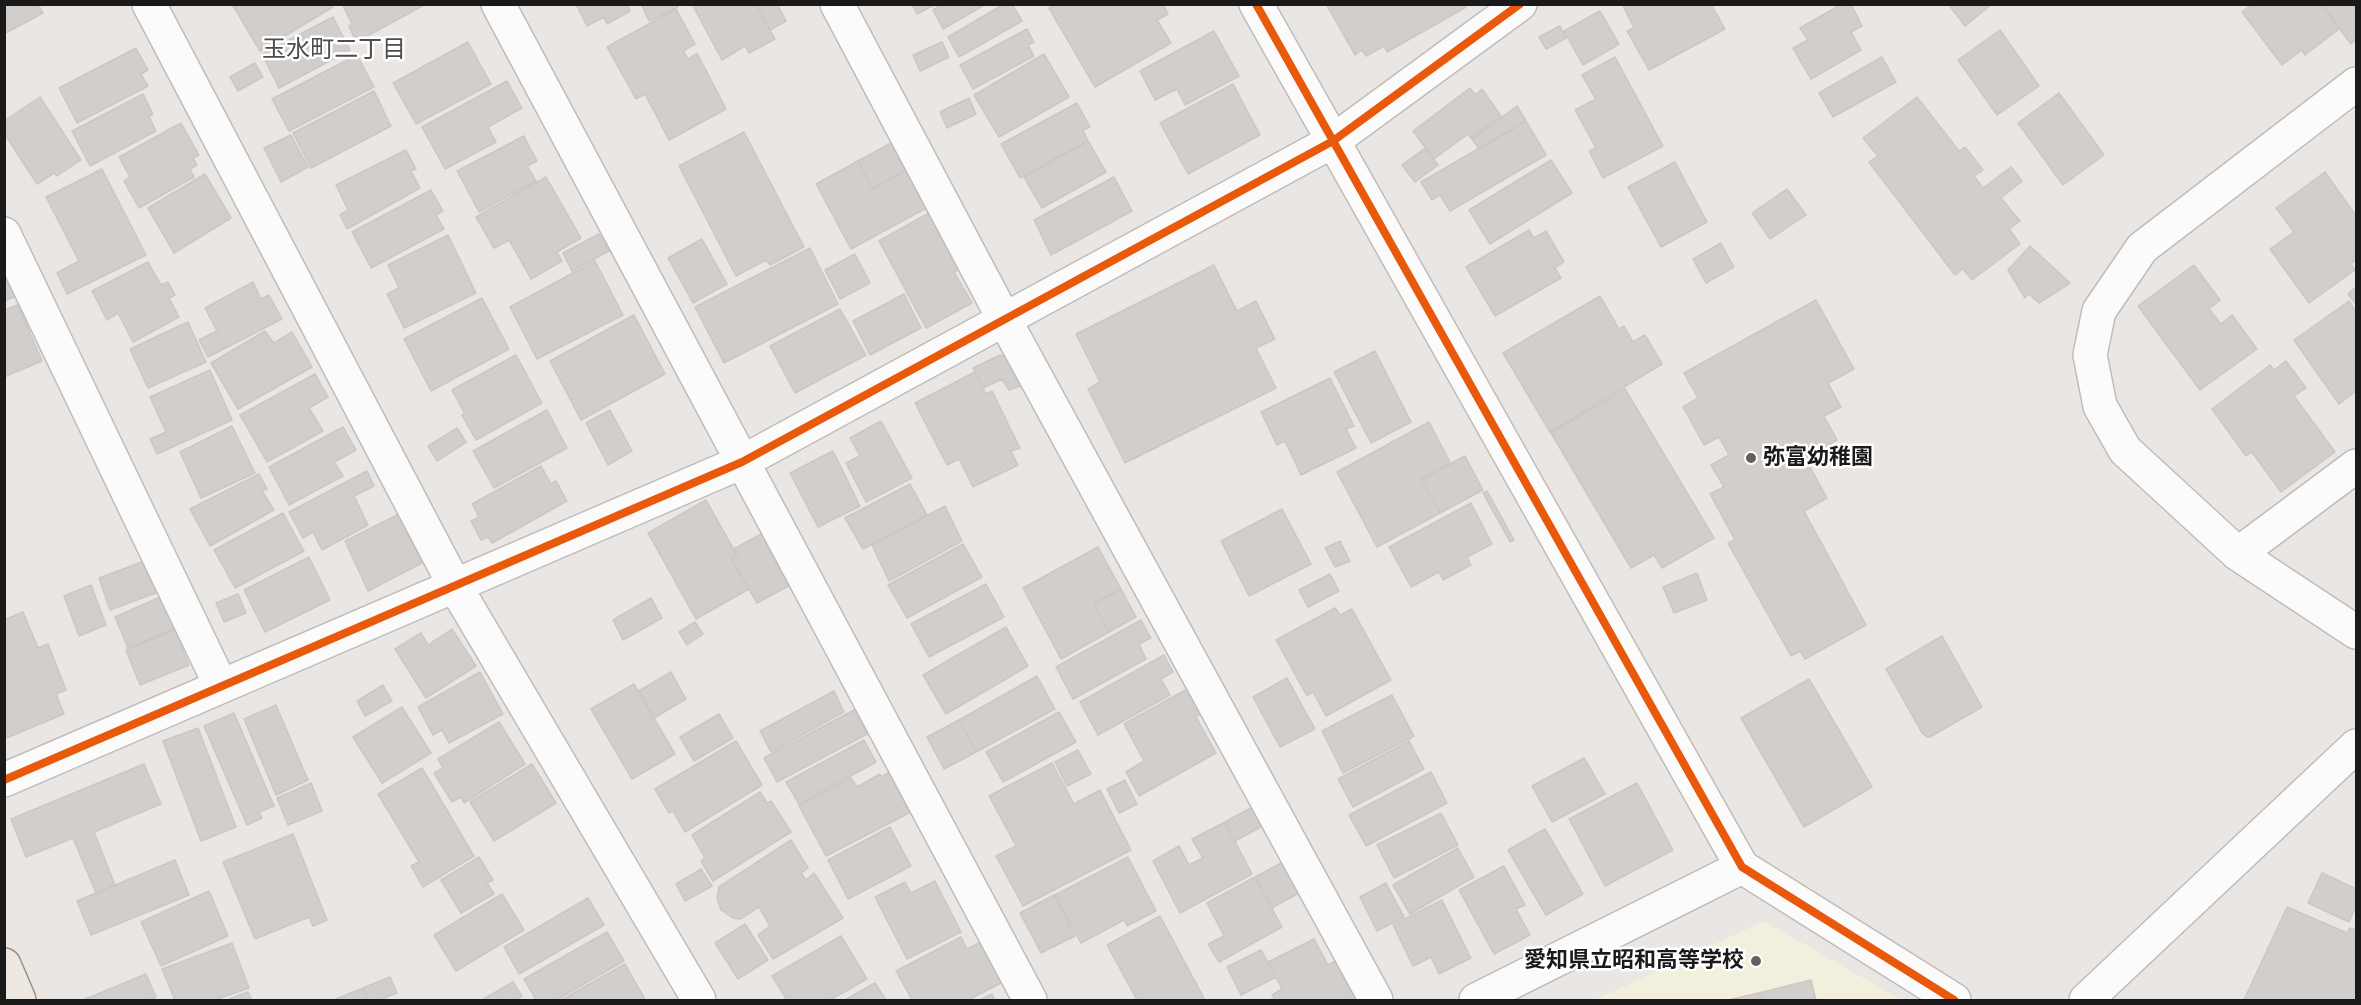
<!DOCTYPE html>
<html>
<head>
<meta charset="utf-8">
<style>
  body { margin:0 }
  #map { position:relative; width:2361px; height:1005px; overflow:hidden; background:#e9e6e3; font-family:Karla,sans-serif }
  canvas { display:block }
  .frame { position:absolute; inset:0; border:6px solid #1a1a1a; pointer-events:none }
</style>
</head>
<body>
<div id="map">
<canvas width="2361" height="1005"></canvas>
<div class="frame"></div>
</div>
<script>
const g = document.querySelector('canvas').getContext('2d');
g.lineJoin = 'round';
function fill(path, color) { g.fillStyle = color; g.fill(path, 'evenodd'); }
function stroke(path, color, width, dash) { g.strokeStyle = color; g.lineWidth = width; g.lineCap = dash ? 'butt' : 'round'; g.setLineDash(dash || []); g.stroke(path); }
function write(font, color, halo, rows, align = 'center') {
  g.font = font + ' Karla,"Noto Sans JP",sans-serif'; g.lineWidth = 5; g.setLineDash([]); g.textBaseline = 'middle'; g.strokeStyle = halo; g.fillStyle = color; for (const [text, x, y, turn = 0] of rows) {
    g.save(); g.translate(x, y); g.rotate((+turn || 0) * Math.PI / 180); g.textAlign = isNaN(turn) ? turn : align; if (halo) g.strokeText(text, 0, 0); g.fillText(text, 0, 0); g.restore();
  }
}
fill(new Path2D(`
  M1764 921 1902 1000H1595Z`), '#f3efdd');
const building = new Path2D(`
  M4 4H38L43 13 4 34Z
  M232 4H332L333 7 260 51Z
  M342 4H426L356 42 349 26 352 24Z
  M576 4H627L630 11 607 24 604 17 587 26Z
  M644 4H677L678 7 649 21 642 6Z
  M692 4H756L775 39 749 53 745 46 722 60Z
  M756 4H777L786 21 770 30Z
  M912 4H936L917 14Z
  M943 4H986L943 29 933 10Z
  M1004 4H1012L1022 21 959 57 948 37Z
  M1054 4H1163L1168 14 1157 20 1171 43 1095 87 1049 8Z
  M1326 4H1465L1466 7 1387 52 1384 46 1366 56 1362 50 1355 55Z
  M1622 4H1711L1725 29 1649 70 1627 31 1634 28Z
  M1842 4H1851L1862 26 1851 32 1861 50 1811 79 1793 48 1808 40 1800 28Z
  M1948 4H1992L1965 26Z
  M2252 4H2322L2339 29 2305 55 2302 50 2282 65 2242 12Z
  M2356 4V40L2351 44 2322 5Z
  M676 9 695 44 683 51 688 59 697 53 726 109 669 140 645 94 636 99 607 47Z
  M1600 11 1619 44 1583 65 1564 31Z
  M333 17 350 50 279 88 262 54Z
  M1560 26 1566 38 1546 49 1539 37Z
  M1027 29 1034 42 1028 45 1034 56 973 89 960 65Z
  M2000 30 2039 86 1997 115 1958 60Z
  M1214 31 1239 76 1185 105 1177 89 1155 100 1140 71Z
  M468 42 491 84 416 124 393 83Z
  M942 42 949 57 920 71 913 55Z
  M136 48 148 70 141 74 148 86 77 123 59 88Z
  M1044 54 1069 97 999 137 974 95Z
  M357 55 374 87 289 131 272 99Z
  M1615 57 1663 146 1603 178 1589 151 1596 148 1575 110 1596 99 1582 75Z
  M1882 57 1896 82 1833 117 1819 93Z
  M255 63 263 77 238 91 230 77Z
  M507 81 522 108 488 127 496 142 445 169 422 127Z
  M1233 84 1260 135 1188 174 1160 123Z
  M1470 88 1475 95 1482 89 1501 116 1471 138 1468 134 1434 159 1413 131Z
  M374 91 391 126 311 168 293 133Z
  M2059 93 2104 155 2063 185 2018 123Z
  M143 94 153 114 149 116 156 131 90 166 72 131Z
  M40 97 81 160 57 176 54 173 37 184 4 133V121Z
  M1917 97 1959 151 1965 147 1983 170 1974 176 1983 188 2011 167 2022 181 2001 198 2020 221 2009 229 2020 244 1972 280 1963 269 1955 275 1869 162 1878 156 1863 138Z
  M969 98 976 114 947 128 940 112Z
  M1077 103 1090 127 1083 130 1088 141 1020 178 1001 144Z
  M1517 106 1526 121 1479 149 1472 139Z
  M1526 121 1546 155 1450 211 1440 195 1432 200 1421 182Z
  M181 123 199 155 193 158 197 165 190 169 194 177 139 208 124 181 130 177 119 157Z
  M744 132 804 247 770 265 766 260 736 276 679 166Z
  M291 135 308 167 281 182 264 148Z
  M524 136 537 161 527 166 536 181 479 212 457 171Z
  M895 141 909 168 873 189 858 161Z
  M1088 141 1106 172 1042 208 1024 177Z
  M1425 148 1438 165 1415 182 1402 165Z
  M406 150 416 169 411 171 420 188 347 229 340 215 348 210 336 185Z
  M1551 160 1572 193 1490 244 1469 210Z
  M858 161 873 189 909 168 930 206 851 249 816 184Z
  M1675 162 1707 222 1661 247 1628 187Z
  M102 169 146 255 67 294 57 273 79 261 46 197Z
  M2325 172 2356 216V260L2351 264 2355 270 2309 303 2270 249 2294 232 2276 208Z
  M205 174 231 218 174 253 148 208Z
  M546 177 581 238 557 252 562 261 531 279 509 240 494 248 476 217Z
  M1114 177 1132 211 1051 255 1034 220Z
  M1787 189 1806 215 1770 239 1752 213Z
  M431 190 443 211 436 215 444 229 371 268 352 232Z
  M934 210 965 265 954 272 972 303 926 328 879 241Z
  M1529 230 1534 238 1546 231 1564 262 1555 268 1561 278 1495 316 1466 267Z
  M599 234 609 251 572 271 563 253Z
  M448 235 476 293 404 328 387 294 399 288 388 265Z
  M702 239 727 284 693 303 668 258Z
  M1721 243 1734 267 1706 283 1693 259Z
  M2030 246 2070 283 2039 303 2029 294 2025 298 2008 270Z
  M810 248 838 304 724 363 695 307Z
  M855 254 870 283 840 299 825 270Z
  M595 261 623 315 537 359 510 307Z
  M148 262 161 285 168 282 175 295 169 298 179 317 133 342 118 313 107 320 92 291Z
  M4 265 17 296 4 301Z
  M1214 265 1237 311 1256 301 1275 339 1256 348 1276 388 1125 463 1088 389 1100 382 1076 334Z
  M2194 265 2220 300 2209 309 2221 324 2232 315 2257 349 2200 390 2138 306Z
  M253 282 261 299 269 295 282 319 208 357 199 340 217 331 205 308Z
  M2356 287V304L2348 294Z
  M904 294 921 328 870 355 853 321Z
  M1600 296 1619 329 1624 326 1633 342 1645 335 1662 364 1550 432 1503 353Z
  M482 298 509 349 431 391 404 339Z
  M1816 300 1854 369 1828 383 1841 407 1824 416 1837 440 1805 458 1827 498 1804 511 1866 625 1805 659 1800 651 1791 656 1728 543 1735 540 1710 494 1724 487 1711 465 1729 455 1719 437 1704 445 1683 407 1698 398 1684 373Z
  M2349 301 2356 312V391L2339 404 2294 340Z
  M18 305 42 361 4 377V310Z
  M840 309 866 355 795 393 770 346Z
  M634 315 665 374 581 420 550 361Z
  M188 322 206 362 148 388 130 349Z
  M265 331 274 343 292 332 312 367 238 409 211 363Z
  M1375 351 1411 422 1371 443 1334 372Z
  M516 355 542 403 476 440 462 415 465 414 452 390Z
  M1000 355 1016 360 1029 383 1009 390 1002 379 983 388 973 368Z
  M2286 361 2306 388 2294 396 2335 452 2281 492 2252 452 2246 456 2212 409 2270 365 2274 370Z
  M210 370 232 420 157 454 150 439 166 432 150 397Z
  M975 372 986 394 992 391 1020 448 1011 451 1018 465 973 487 959 459 947 465 915 403Z
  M315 374 328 397 309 408 323 431 267 462 240 415Z
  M1330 378 1354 426 1346 429 1356 448 1301 475 1285 441 1277 445 1261 412Z
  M1625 389 1714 538 1662 568 1654 555 1631 568 1551 433Z
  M547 410 567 448 494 488 473 451Z
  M610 410 632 451 608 465 586 423Z
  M881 421 912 478 866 502 846 463 860 456 850 438Z
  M1429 422 1451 464 1421 479 1440 513 1377 547 1337 472Z
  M232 426 255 473 201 498 180 452Z
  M343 427 356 450 334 462 343 476 289 505 269 467Z
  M457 428 466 442 437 461 428 446Z
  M833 451 860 506 818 527 790 473Z
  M1465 456 1483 490 1440 513 1421 479Z
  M541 466 551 484 556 481 567 501 492 543 488 537 481 540 471 521 479 517 472 504Z
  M367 471 374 486 354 496 368 525 322 550 313 532 303 538 289 512Z
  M259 474 267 489 262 491 274 510 210 546 190 509Z
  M910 484 927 515 863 549 845 518Z
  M1487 491 1514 540 1510 542 1483 493Z
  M706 500 737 555 731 558 749 589 696 619 648 533Z
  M1471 503 1492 544 1467 557 1471 565 1443 580 1439 572 1411 587 1389 547Z
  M945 506 962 541 889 581 872 545Z
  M1282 509 1311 564 1249 596 1221 541Z
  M283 513 304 551 235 588 214 550Z
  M399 514 422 563 368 591 345 541Z
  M763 533 792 584 757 603 731 558 737 555 734 549Z
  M1340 541 1350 561 1335 567 1325 548Z
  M963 544 982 577 907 618 888 585Z
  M1098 547 1121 589 1094 604 1109 632 1061 659 1023 588Z
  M309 557 330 600 265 632 244 590Z
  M150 559 161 591 110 610 99 578Z
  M1697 573 1707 600 1674 613 1663 587Z
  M1330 574 1339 591 1308 607 1299 590Z
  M986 584 1004 617 929 657 911 624Z
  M91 585 106 625 79 636 64 596Z
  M1121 589 1136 617 1109 632 1094 604Z
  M167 594 180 626 128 648 115 617Z
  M238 594 246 613 224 622 216 603Z
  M651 598 662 618 623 640 613 620Z
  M1335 608 1340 615 1352 609 1391 680 1326 716 1313 692 1307 696 1276 640Z
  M23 612 38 648 48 644 66 690 56 694 64 714 4 739V620Z
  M1141 620 1151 638 1139 644 1146 659 1073 699 1056 667Z
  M695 622 703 634 687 645 679 632Z
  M184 626 192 645 182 648 189 665 140 685 126 650Z
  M1006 627 1028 666 946 714 923 675Z
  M452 629 476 666 426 698 395 649 421 633 428 645Z
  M1942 636 1982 707 1930 737H1927L1922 733 1886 669Z
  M1164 655 1173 672 1161 679 1170 695 1098 735 1080 702Z
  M480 672 503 714 449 743 442 730 433 735 418 707Z
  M671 672 686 699 654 718 639 691Z
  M1037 676 1055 709 976 752 959 720Z
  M1287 678 1315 729 1280 747 1253 697Z
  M1809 679 1872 787 1804 827 1741 718Z
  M634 684 675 754 632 779 591 709Z
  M383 685 392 701 365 716 357 701Z
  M1189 688 1202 713 1196 717 1216 753 1139 796 1126 772 1144 761 1124 724Z
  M834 691 844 712 771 752 760 731Z
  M1392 695 1414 736 1343 773 1322 731Z
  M276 705 308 780 276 795 244 719Z
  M402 707 431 753 382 783 353 737Z
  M854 710 867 734 777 782 764 758Z
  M1059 712 1076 742 1003 782 986 752Z
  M234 713 274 806 259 812 262 818 247 825 204 726Z
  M719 714 733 738 694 761 680 737Z
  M959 720 976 752 944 769 927 737Z
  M499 722 525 764 464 803 461 797 452 802 434 773 443 768 438 759Z
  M198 728 236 827 201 841 163 741Z
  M864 740 876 762 799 804 786 782Z
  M736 741 762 785 685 832 673 811 669 813 655 789Z
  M1409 741 1424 769 1353 807 1338 779Z
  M1078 750 1091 774 1067 786 1055 762Z
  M1584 758 1605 794 1552 822 1532 786Z
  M1052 763 1074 804 1100 790 1131 850 1023 906 996 856 1016 846 989 796Z
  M144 764 161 804 94 832 115 885 96 893 73 838 26 857 11 819Z
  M532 764 556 803 494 841 470 802Z
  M422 768 474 856 423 887 411 866 419 862 378 794Z
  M890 772 911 812 826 856 799 806 851 778 857 787 880 774 881 777Z
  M1431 772 1447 803 1366 846 1349 815Z
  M1125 780 1137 804 1119 813 1107 789Z
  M311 783 322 811 288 825 277 798Z
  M1637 783 1673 850 1605 886 1569 819Z
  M760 792 767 803 771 801 791 832 713 881 701 861 705 858 692 835Z
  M1258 804 1268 823 1235 841 1225 822Z
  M1441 813 1458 845 1394 878 1377 845Z
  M1225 822 1252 874 1180 913 1153 861 1179 846 1189 865 1203 858 1192 839Z
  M890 827 911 866 848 899 828 860Z
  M1545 829 1583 894 1546 915 1508 850Z
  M293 834 327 920 313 926 309 917 255 939 223 862Z
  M791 840 808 868 801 873 806 880 814 873 843 918 773 959 758 935 770 926 759 907 741 919 733 918 721 910 717 898 719 887Z
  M1458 848 1474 877 1410 914 1393 885Z
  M479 857 493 880 487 883 494 894 461 913 441 880Z
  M1128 857 1156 911 1127 926 1124 920 1081 943 1055 895Z
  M175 860 189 895 91 935 77 901Z
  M1287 860 1304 890 1272 908 1255 877Z
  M1504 866 1525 905 1516 909 1530 935 1494 954 1459 890Z
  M701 869 712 886 685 901 676 884Z
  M2322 873 2356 889V906L2349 922 2308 903Z
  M1255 877 1282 927 1219 962 1208 944 1224 936 1207 903Z
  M935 881 961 932 907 959 875 897 905 882 911 893Z
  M1386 883 1404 917 1377 931 1360 897Z
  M209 891 228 936 161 966 141 922Z
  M502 894 524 930 456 971 434 935Z
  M1054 895 1075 936 1041 953 1020 913Z
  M588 898 604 925 519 974 504 947Z
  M1442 900 1471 958 1439 974 1431 957 1413 966 1393 925Z
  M2287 907 2347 933 2350 928 2356 930V1000H2244Z
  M1160 916 1205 1000H1137L1107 945Z
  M745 924 768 960 738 979 715 943Z
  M607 932 624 961 556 1000H536L524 979Z
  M841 936 867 979 830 1000H787L772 976Z
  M961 937 967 949 983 941 1005 981 968 1000H912L896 971Z
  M1314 939 1328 965 1340 959 1360 998 1354 1000H1275L1272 995 1282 989 1268 962Z
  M232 943 249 988 215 1000H175L162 969Z
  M1261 950 1276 977 1241 995 1227 967Z
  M625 964 645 999 642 1000H561Z
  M146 974 156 997 149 1000H83Z
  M390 977 397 993 379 1000H368L363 988Z
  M1811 980 1816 1000H1761L1759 993Z
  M513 982 522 996 516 1000H482Z
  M875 983 886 1000H845Z
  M363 988 368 1000H334Z
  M248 992 252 1000H227Z
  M1759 993 1761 1000H1728Z
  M992 994 995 1000H980Z`);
fill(building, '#d1cecc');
stroke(building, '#ccc7c5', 1.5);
const minor = new Path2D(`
  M149 4 455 586 699 1000
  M498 4 1030 1000
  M837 4 1004 319 1376 1000
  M1256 4 1742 867 1954 1000
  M2356 84 2142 248 2099 311 2090 355 2100 406 2125 450 2238 554 2356 632
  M4 234 221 686
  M2238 554 2356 466
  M4 780 742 462 1333 141 1520 4
  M1476 1000 1742 867
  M2086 1000 2356 746`);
const major = new Path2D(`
  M4 965 19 1000`);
stroke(minor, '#bebdbb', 36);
stroke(major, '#9d8f82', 36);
stroke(minor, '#fcfbfb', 33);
stroke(major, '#eee8e3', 33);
stroke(new Path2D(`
  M1256 4 1742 867 1954 1000
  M4 780 742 462 1333 141 1520 4`), '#e8590c', 8);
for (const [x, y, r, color] of [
  [1751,458,6,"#626160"],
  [1756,961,6,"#626160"]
]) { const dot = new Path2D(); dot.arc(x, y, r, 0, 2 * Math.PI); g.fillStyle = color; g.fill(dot); stroke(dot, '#fff', 2); }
write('bold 22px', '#1a1a1a', '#fff', [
  ["弥富幼稚園",1763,458],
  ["愛知県立昭和高等学校",1744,961,"right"]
], 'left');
write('24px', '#4d4d4d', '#fff', [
  ["玉水町二丁目",334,50]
]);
</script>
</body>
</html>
